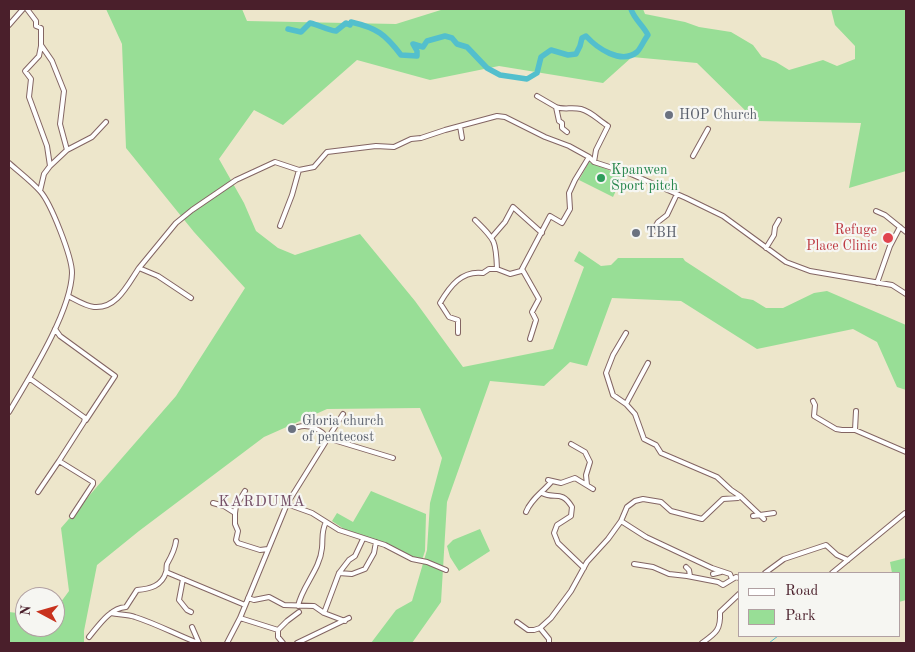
<!DOCTYPE html>
<html>
<head>
<meta charset="utf-8">
<style>
  body { margin:0 }
  #map { position:relative; width:915px; height:652px; overflow:hidden; background:#ede6cb; font-family:"Old Standard TT",serif }
  canvas { display:block }
  .frame { position:absolute; inset:0; border:10px solid #4a1f2b; pointer-events:none }
  .legend { position:absolute; left:738px; top:572px; width:162px; height:65px; box-sizing:border-box; background:#f6f6f2; border:1px solid #b1a0a2; margin:0; padding:6px 9px; list-style:none; font-size:15px; color:#4a1f2b }
  .legend li { display:flex; align-items:center; gap:10px; height:25px }
  .legend b { width:25px; border:1px solid #b1a0a2 }
  .north { position:absolute; left:15px; top:587px; width:50px; height:50px; box-sizing:border-box; background:#f6f6f2; border:1px solid #b1a0a2; border-radius:50%; rotate:276deg; font-size:14px; font-weight:700; line-height:20px; text-align:center; color:#4a1f2b }
  .north::after { content:''; display:block; margin:auto; width:18px; height:22px; background:#c8321e; clip-path:polygon(50% 0,100% 100%,50% 72%,0 100%) }
</style>
</head>
<body>
<div id="map">
<canvas width="915" height="652"></canvas>
<div class="frame"></div>
<ul class="legend">
<li><b style="height:6px;background:#fff"></b>Road</li>
<li><b style="height:14px;background:#98de96"></b>Park</li>
</ul>
<div class="north">N</div>
</div>
<script>
const g = document.querySelector('canvas').getContext('2d');
g.lineJoin = 'round';
function fill(path, color) { g.fillStyle = color; g.fill(path, 'evenodd'); }
function stroke(path, color, width, dash) { g.strokeStyle = color; g.lineWidth = width; g.lineCap = dash ? 'butt' : 'round'; g.setLineDash(dash || []); g.stroke(path); }
function write(font, color, halo, rows, align = 'center') {
  g.font = font + ' "Old Standard TT",serif'; g.lineWidth = 4.5; g.setLineDash([]); g.textBaseline = 'middle'; g.strokeStyle = halo; g.fillStyle = color; for (const [text, x, y, turn = 0] of rows) {
    g.save(); g.translate(x, y); g.rotate((+turn || 0) * Math.PI / 180); g.textAlign = isNaN(turn) ? turn : align; if (halo) g.strokeText(text, 0, 0); g.fillText(text, 0, 0); g.restore();
  }
}
fill(new Path2D(`
  M106 9H242L247 21 396 24 444 9H643L645 14 685 22 699 27 731 32 753 45 762 57 776 62 789 70 823 60 837 66 855 59V46L835 25 831 9H906V171L849 188 861 123 756 121 697 63 632 57 603 83 499 66 430 80 357 60 283 125 254 110 219 159 244 203 256 231 278 248 295 255 360 234 415 301 463 367 553 349 584 267 574 261 579 251 601 266 611 265 618 258H683L685 261 742 298 753 300 766 308H783L814 293 827 291 906 325V390L897 387 877 342 853 329 757 349 681 301 612 298 587 366 570 362 544 386 490 381 447 502 441 602 412 643H371L396 610 412 601 427 550 430 503 442 458 420 408 327 409 264 437 139 531 97 565 84 631V643H9V612L25 614V627H55V610L69 591 61 528 176 396 245 288 194 232 126 148 122 44Z
  M589 162 623 176 613 197 579 180Z
  M371 491 426 514 425 551 422 560 350 533 332 521 337 513 353 522Z
  M480 529 490 551 459 571 450 557 447 546 453 540Z
  M906 558V600L899 602V573H892L890 562Z`), '#98de96');
stroke(new Path2D(`
  M769 643 778 636`), '#53bfcd', 1);
stroke(new Path2D(`
  M288 29 301 32 310 23C319 25 327 30 336 31L346 23 350 25 351 22C377 28 385 34 401 55L417 56V51L413 44 423 47 427 41 445 36 452 38 457 44 467 47 487 68 500 75 527 79 537 73 541 57 551 50 568 55 576 54 580 46 582 38 586 36C597 48 621 65 637 52 641 48 644 40 648 35 643 25 634 19 631 9`), '#53bfcd', 5.5);
const minor = new Path2D(`
  M27 9 36 21V26L41 28V45L52 61 64 91 60 124 67 150
  M9 25 23 9
  M41 46 39 56 25 71 31 79 29 97 47 146 50 166
  M537 96 556 107 559 121 562 123V128L567 132
  M556 107C563 110 572 107 581 109 592 112 598 120 608 126L596 150 594 162
  M460 126 462 138
  M693 156 708 129
  M9 163C19 172 31 181 40 191 51 203 72 257 72 273 71 312 29 378 9 412
  M40 191 44 174 50 166 67 150 92 137 106 122
  M876 211 885 215 906 232
  M475 220C495 240 496 240 497 269L510 274 521 271 550 216 562 223 570 209 569 193 575 180 589 157
  M280 226 292 195 299 170
  M653 231 658 222 667 215 677 194
  M492 237 505 222 513 207 542 233
  M766 248 774 235 775 227 779 220
  M139 268 176 223 192 210 236 180 275 162 299 170 314 167 327 152 376 146 394 147 411 139 421 138 445 130 497 116 505 117 545 137 569 146 589 157 594 162 631 174 686 198 723 216 786 262 810 271 892 285 906 294
  M522 269 539 299 532 312 536 320 530 339
  M877 283 890 246 900 227
  M68 296C76 300 85 306 94 307 117 309 128 284 139 268L158 276 191 298
  M55 329 60 336 115 376 86 420
  M458 333V320L449 317 440 303C450 286 462 270 483 273L489 269H497
  M626 333 613 355 606 373 613 395 626 404 635 414 644 439 656 445 661 453 717 477 731 490 740 496
  M29 378 85 418 84 422 59 461 93 482V484L72 516
  M813 401 815 405 814 416 836 429 842 430H855L906 452
  M626 404 648 363
  M298 427C309 424 321 429 327 438L393 458
  M855 430 856 411
  M571 444 585 452 590 462 586 475 587 485
  M548 480 561 483 575 478 593 489
  M38 492 59 461
  M542 493C555 500 561 489 572 507L571 516 557 525 554 533 558 543 584 568
  M213 503 224 506 235 513V524L238 531 236 540 238 543 260 550 268 549
  M287 504 312 513 339 530 385 545 412 559 427 562 446 570
  M526 512C531 499 543 492 552 481
  M235 513 236 506 245 491
  M753 516 774 513
  M621 521 627 507 635 501 643 499 661 502 671 511 702 519 723 499 738 498 740 496 764 519
  M634 564 653 567 669 574 687 576 718 582 723 585 736 577 739 578
  M686 567 689 570 690 576
  M166 572 245 605
  M339 573 352 574 365 569 374 553 376 542
  M765 573 784 559 826 545 837 555 848 560
  M832 573 905 513H906
  M713 574 721 572
  M183 579 179 600 187 610 191 612
  M248 598 254 600 269 597 284 605 314 606 324 613 345 621
  M298 606C302 586 320 570 322 548 323 538 321 532 326 522
  M111 613C119 615 127 614 135 617 157 624 177 635 198 643
  M324 613 339 573 349 560 355 556 363 539
  M240 618 278 630 287 621 299 612
  M517 622 528 630H534L540 628 551 618 571 591 587 562 608 539 621 521 646 537 712 568 730 574 732 579
  M192 627 199 643
  M540 628 549 639V643
  M278 630V637L283 643
  M89 637C99 625 110 608 126 607L137 590C150 589 162 586 166 572 167 570 166 567 167 564 171 557 175 550 176 541
  M227 643 240 618 287 504 343 414
  M297 643 349 618
  M702 643C716 633 721 630 720 612L739 594`);
stroke(minor, '#836563', 6);
stroke(minor, '#fff', 4);
for (const [x, y, r, color] of [
  [669,115,5,"#6b7280"],
  [601,178,5,"#2e9e5b"],
  [636,233,5,"#6b7280"],
  [888,238,6,"#e0444e"],
  [292,429,5,"#6b7280"]
]) { const dot = new Path2D(); dot.arc(x, y, r, 0, 2 * Math.PI); g.fillStyle = color; g.fill(dot); stroke(dot, '#f6f6f2', 2); }
write('14px', '#5b616d', '#f6f6f2', [
  ["HOP Church",679,115],
  ["TBH",646,233],
  ["Gloria church",302,421],
  ["of pentecost",302,437]
], 'left');
write('14px', '#27864d', '#f6f6f2', [
  ["Kpanwen",611,170],
  ["Sport pitch",611,186]
], 'left');
write('14px', '#be3a42', '#f6f6f2', [
  ["Refuge",877,230],
  ["Place Clinic",877,246]
], 'right');
g.letterSpacing = '1px';
write('15px', '#755067', '#f6f6f2', [
  ["KARDUMA",262,502]
]);
g.letterSpacing = '0px';
</script>
</body>
</html>
